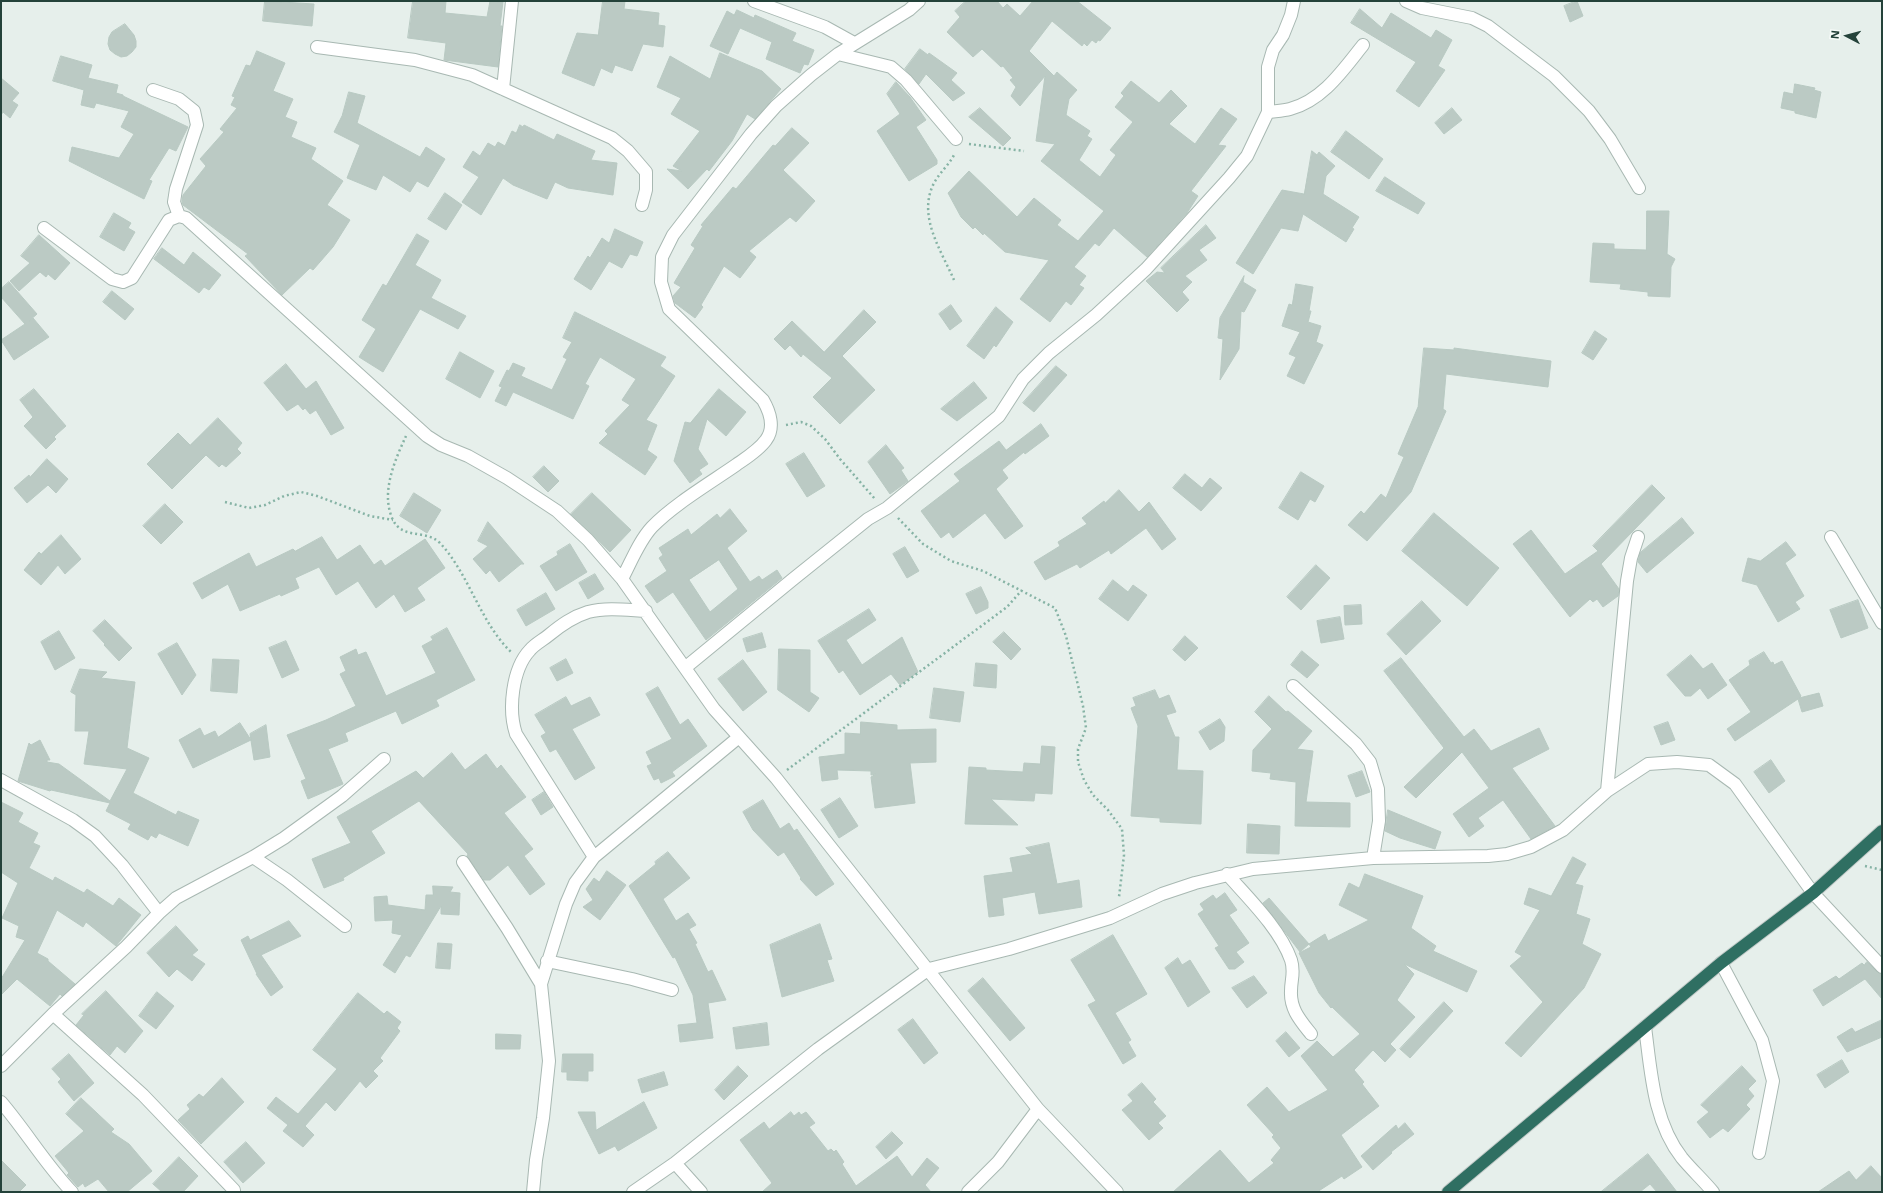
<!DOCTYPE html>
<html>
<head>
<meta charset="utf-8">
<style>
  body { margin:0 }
  #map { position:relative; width:1883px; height:1193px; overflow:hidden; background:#e6efeb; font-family:"Open Sans",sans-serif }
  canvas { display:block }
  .frame { position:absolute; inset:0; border:2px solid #24423a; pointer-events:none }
  .north { position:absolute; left:1827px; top:16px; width:40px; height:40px; -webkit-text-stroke:3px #f7fbf9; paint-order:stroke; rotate:276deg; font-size:11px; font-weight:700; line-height:16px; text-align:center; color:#24423a }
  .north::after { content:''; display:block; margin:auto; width:14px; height:18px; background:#24423a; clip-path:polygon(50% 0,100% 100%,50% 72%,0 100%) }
</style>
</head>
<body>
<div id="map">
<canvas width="1883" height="1193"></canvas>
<div class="frame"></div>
<div class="north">N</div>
</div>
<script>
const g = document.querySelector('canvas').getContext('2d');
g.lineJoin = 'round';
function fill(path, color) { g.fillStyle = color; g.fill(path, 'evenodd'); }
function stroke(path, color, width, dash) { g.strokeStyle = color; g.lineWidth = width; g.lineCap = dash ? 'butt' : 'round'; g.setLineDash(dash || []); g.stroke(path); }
const building = new Path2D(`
  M265 1 314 4 312 26 263 21Z
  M413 1H446L445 13 487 17 490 1 503 2 500 26H502L498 67 444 60 446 43 408 38Z
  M603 1H625L624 9 659 13 658 25 665 26 663 47 643 44 632 71 615 65 612 73 601 68 594 86 562 73 577 33 598 35Z
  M966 1H997L1003 8 1007 4 1020 16 1033 1H1077L1111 28 1100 41 1098 40 1096 43 1092 40 1087 46 1084 43 1082 46 1052 21 1029 51 1054 76 1057 72 1077 90 1069 99 1066 115 1090 131 1087 136 1092 139 1079 160 1100 177 1116 155 1110 150 1133 122 1115 107 1124 96 1121 93 1131 81 1159 103 1171 90 1187 106 1169 124 1195 144 1221 108 1237 119 1218 145 1226 146 1191 191 1198 196 1187 213 1147 257 1114 228 1099 246 1095 243 1074 267 1086 276 1079 285 1084 288 1071 305 1066 301 1050 322 1020 299 1049 260 1005 252 984 233 983 235 975 227 973 229 961 217 948 193 969 171 1017 217 1034 198 1061 220 1057 225 1078 241 1104 211 1041 161 1055 144 1036 141 1045 76 1020 106 1011 96 1016 87 1010 80 1013 78 1003 66 1001 67 982 49 973 57 947 32 960 17 955 11Z
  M1577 1 1583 16 1570 22 1564 6Z
  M1360 9 1382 28 1391 13 1431 38 1436 30 1452 40 1438 66 1445 70 1419 107 1396 91 1416 62 1351 23Z
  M737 10 754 18 755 15 796 33 792 41 814 50 808 65 804 64 800 73 766 59 772 42 740 28 728 54 710 46 727 11 734 15Z
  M125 24 134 35 136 41V47L132 52 127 56 121 57 115 54 110 50 108 44 109 37 112 32Z
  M920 49 928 55 929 53 957 73 951 80 965 93 953 101 926 74 919 84 905 69Z
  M257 51 285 63 273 91 293 99 285 117 297 122 291 137 316 148 311 159 343 181 327 205 350 220 333 247 313 270 310 268 282 295 245 256 248 254 191 211 183 205 182 201 183 195 206 166 200 159 224 132 220 129 237 108 231 105 235 97 232 96 246 65 250 66Z
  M720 53 762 71 781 89 755 119 747 114 732 141 709 171 707 169 688 189 667 169 682 171 673 166 700 131 671 114 681 98 657 87 670 56 710 79Z
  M61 56 92 65 88 78 118 85 116 93 123 95V96L188 127 176 151 169 148 149 180 152 181 144 199 69 161 72 147 119 158 134 134 121 127 129 111 96 103 94 108 81 105 84 90 53 81Z
  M1 78 19 93 12 101 18 105 10 118 3 112 1 115Z
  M896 82 910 97 926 120 916 127 937 160V164L909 181 877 131 900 114 887 94Z
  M1795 84 1815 88 1814 90 1821 92 1816 118 1795 113V111L1781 108 1784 92 1793 94Z
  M349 92 365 96 357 123 420 157 426 147 445 159 428 187 417 181 410 192 383 175 376 190 347 178 360 145 334 132 342 116Z
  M980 108 1011 138 1003 146 969 117Z
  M1452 108 1462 120 1444 134 1435 123Z
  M520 125 523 127 524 125 554 140 557 134 595 151 591 160 617 163 613 195 568 188 555 182 547 199 513 185 503 178 481 215 462 202 479 177 463 167 473 151 480 156 488 143 495 147 498 142 505 146 512 131 516 133Z
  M792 128 809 143 783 170 815 201 796 222 790 217 749 251 756 257 740 278 724 266 701 305 703 307 695 318 675 303 673 296 681 287 674 283 695 248 691 245 703 226 701 225 733 187 736 189 773 145 775 146Z
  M1346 131 1383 159 1369 179 1331 152Z
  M1312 151 1317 155 1319 152 1335 166 1326 176 1323 194 1359 217 1352 228 1354 229 1346 242 1303 214 1298 231 1281 228 1253 274 1236 263 1282 190 1304 194Z
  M1385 177 1425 203 1418 214 1376 191Z
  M445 193 462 205 446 230 428 219Z
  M1647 211H1669L1667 254 1675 259 1671 267 1670 297 1648 296V292L1620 289 1621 284 1590 282 1593 243 1614 244V249L1646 250Z
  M114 213 131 223 128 228 135 232 124 251 100 237Z
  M1206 225 1216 238 1199 250 1207 260 1185 276 1192 282 1182 292 1189 300 1177 312 1146 281 1157 272 1165 273 1161 268Z
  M615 229 643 242 637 256 630 254 622 268 609 261 591 290 574 279 588 256 590 258 602 238 609 243Z
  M417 234 429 241 415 265 441 280 431 298 466 316 458 329 420 309 383 372 359 357 376 329 362 320 383 284 386 286Z
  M39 235 70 263 55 280 48 274 46 277 40 272 19 291 10 281 30 263 21 256Z
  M162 248 184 265 193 252 221 275 209 290 204 287 199 293 154 259Z
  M1244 276 1243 282 1256 290 1244 312 1241 311 1239 349 1220 380 1223 339 1218 338 1220 318Z
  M9 282 37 314 29 321 33 318 49 337 14 360 1 340 25 324 1 297V289Z
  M1296 284 1313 287 1309 311H1311L1308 322 1321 326 1316 342 1323 345 1304 384 1287 376 1296 357 1289 354 1300 332 1282 326 1289 304 1292 305Z
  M112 291 134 309 125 320 103 302Z
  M951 305 962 321 950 330 939 314Z
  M996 307 1013 322 996 347 994 345 984 359 967 346Z
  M864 310 876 322 842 356 875 390 840 424 813 397 832 378 803 354 801 357 790 345 785 350 774 339 792 321 824 352Z
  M575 312 666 357 660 366 675 376 646 420 657 425 647 450 657 457 645 475 599 443 608 434 605 431 630 405 622 400 636 379 600 357 585 384 589 386 573 419 513 392 506 406 495 401 502 387 499 386 507 370 509 371 513 363 525 368 521 376 552 390 567 359 563 357 572 342 563 338Z
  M1595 331 1607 339 1593 360 1582 353Z
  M1424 348 1454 350V348L1551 361 1548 387 1446 374 1443 409 1446 411 1411 492 1367 541 1348 525 1361 511 1364 514 1381 494 1386 498 1404 457 1398 454 1418 407Z
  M460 352 494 371 480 398 446 379Z
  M286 364 306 389 316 381 344 428 331 435 316 410 310 414 305 408 303 410 298 404 287 411 264 383Z
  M1056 366 1067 375 1034 412 1023 403Z
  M974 382 987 398 957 421 941 409Z
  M34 389 66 426 57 434 54 437 56 439 46 449 24 426 33 417 20 400Z
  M719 389 746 412 726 436 707 419 698 449 708 464 699 470 702 474 690 483 674 461 685 422 690 423Z
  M218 418 242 443 237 449 241 453 226 467 222 464 219 467 206 455 172 489 147 464 178 433 190 445Z
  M1041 424 1049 436 1025 454 1024 452 1002 470 1008 478 996 489 1023 526 1005 539 985 513 953 538 949 532 941 538 921 511 960 481 954 474 999 441 1006 450Z
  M886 445 904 468 901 470 908 481 890 494 868 462Z
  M804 453 825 486 807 497 786 464Z
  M47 459 68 479 56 493 48 485 27 503 14 488 29 475 30 477Z
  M544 466 559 481 548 492 533 477Z
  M1301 472 1324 486 1315 502 1310 499 1298 520 1279 508Z
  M1185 474 1202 488 1210 478 1222 488 1201 511 1173 488Z
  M1652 485 1665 498 1601 564 1619 589 1618 596 1603 607 1597 599 1593 602 1590 599 1570 617 1513 544 1531 530 1565 574 1598 551 1593 546Z
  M1119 490 1139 512 1149 502 1176 539 1162 550 1146 528 1111 554 1109 550 1080 568 1077 564 1045 580 1034 562 1060 546 1058 542 1087 524 1082 518 1104 501 1105 503Z
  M414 493 441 510 427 533 400 516Z
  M592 493 631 530 610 552 571 514Z
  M165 504 183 522 161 544 143 526Z
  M730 509 747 531 727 548 750 582 759 576 762 580 777 570 782 578 706 640 673 592 657 603 645 586 667 571 659 558 663 555 659 548 688 529 691 535 717 514 720 518ZM719 560 738 589 710 612 689 580Z
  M1434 513 1499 568 1467 606 1402 551Z
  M1682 518 1694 533 1647 573 1638 562 1640 553Z
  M488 522 524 564H521L499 582 490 570 486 574 473 559 488 546 478 541Z
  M61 535 81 559 65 574 58 565 41 585 24 570 39 552 41 554Z
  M322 537 337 560 360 545 374 565 381 560 385 566 425 539 445 568 417 588 425 600 405 612 394 594 376 608 358 581 336 595 319 567 295 578 299 588 281 596 280 594 240 611 228 584 202 599 193 583 249 553 256 567 293 549 295 551Z
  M1786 542 1796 555 1785 563 1804 596 1795 602 1800 609 1778 622 1757 585 1742 581 1748 558 1760 561Z
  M570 544 587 572 556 591 540 566 558 555 557 552Z
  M905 547 919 571 907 578 893 554Z
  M1316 565 1330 578 1301 610 1287 597Z
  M595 574 604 589 588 599 579 583Z
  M1113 580 1128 592 1133 585 1147 595 1128 621 1099 599Z
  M981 587 988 602V608L976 614 966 594Z
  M546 593 555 609 526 626 517 610Z
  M1858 600 1868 628 1841 638 1830 610Z
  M1422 601 1441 621 1406 655 1387 634Z
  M1361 605 1362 624 1345 625 1344 606Z
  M869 609 876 620 846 640 862 665 902 637 918 672 900 685 891 674 860 695 843 670 839 673 818 641Z
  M1340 617 1344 639 1321 643 1317 621Z
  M105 620 132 648 119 661 104 645 105 644 93 631Z
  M447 628 475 680 436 700 439 706 402 724 396 711 345 733 348 741 328 749 343 784 308 799 301 781 306 779 287 735 326 720 356 706 340 674 346 671 340 657 356 649 358 655 366 652 386 696 436 673 422 646 433 640 431 637Z
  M59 631 75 658 55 670 41 642Z
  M1004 632 1021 649 1011 660 993 642Z
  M762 633 766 647 747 652 743 639Z
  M1185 636 1198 648 1185 661 1173 650Z
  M286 641 299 670 282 678 269 648Z
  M177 643 196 675 182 695 158 654Z
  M779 649 810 650V692L819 698 809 712 778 690Z
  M1302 651 1319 665 1307 678 1291 665Z
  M1764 652 1771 663 1773 662 1774 665 1782 661 1801 696 1799 698 1819 693 1823 706 1802 712 1798 699 1735 741 1727 729 1751 712 1729 680 1750 665 1749 661Z
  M1691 655 1703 669 1712 663 1727 685 1708 699 1700 688 1691 696H1685L1667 675Z
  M1401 658 1464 737 1474 729 1491 751 1539 728 1549 749 1512 768 1555 826 1531 839 1503 800 1478 818 1484 826 1469 837 1453 814 1489 788 1462 752 1416 798 1404 787 1444 748 1384 671Z
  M213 659 239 660 237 693 211 691Z
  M566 659 573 673 557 681 550 668Z
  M743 660 767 692 743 711 718 679Z
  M976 663 997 665 996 688 974 686Z
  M80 669 107 672 101 678 135 682 127 748 149 758 133 793 176 815 178 811 199 820 188 846 159 833 156 838 151 835 148 840 128 829 131 824 106 811 110 803 51 790 50 791 18 781 29 743 31 745 40 740 50 760H47V762L59 764 110 801 127 769 84 764 89 731H75L76 695 71 692Z
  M658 687 680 725 688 719 707 746 672 772 675 776 661 783 659 778 654 780 647 766 652 764 646 752 672 739 646 694Z
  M934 688 964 692 960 722 930 718Z
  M1155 690 1159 699 1169 695 1176 712 1166 715 1175 737H1179L1177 770 1203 771 1201 824 1160 822V818L1131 816 1138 726 1131 708 1136 706 1133 698Z
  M1269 696 1286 712 1288 711 1312 731 1297 749 1313 751 1306 802 1350 803V827L1295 826 1296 782 1270 779 1271 773 1252 771 1253 750 1272 729 1255 712Z
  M566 697 571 706 590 697 600 715 572 729 595 768 575 780 556 749 550 752 541 736 546 733 535 715Z
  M1220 719 1225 727 1224 741 1210 750 1199 732Z
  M861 722 897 725V730L936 729V762L910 763 915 803 875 808 871 777 876 774 871 775V771L837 770 838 779 822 781 819 757 845 754V733L860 734Z
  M1668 722 1675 740 1661 745 1654 727Z
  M240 723 251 740 193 768 179 740 200 728 204 736 215 731 218 737Z
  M266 725 270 757 254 760 250 734Z
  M1042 746 1055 747 1052 794 1035 793 1034 801 991 799 1018 825 965 824 969 767 986 768V770L1023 772 1024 763 1040 764Z
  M452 753 465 770 486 754 497 769 501 765 526 797 504 813 533 849 524 856 545 884 530 895 508 865 490 880H484L467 856 468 854 419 801 371 831 385 853 343 878 344 880 324 888 312 859 351 843 337 817 416 771 423 778Z
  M1771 760 1785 781 1769 793 1754 772Z
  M1362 771 1370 792 1356 797 1348 776Z
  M544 792 553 807 541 815 532 800Z
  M840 798 858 826 839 838 821 810Z
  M763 800 780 829 789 823 794 831 797 829 834 884 816 896 800 879 801 878 784 852 778 856 753 830 743 812Z
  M1 802 23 813 18 822 38 833 33 843 40 846 29 868 53 881 55 877 84 893 87 889 113 906 119 898 141 915 116 946 86 922 83 927 57 910 37 953 48 959V961L75 984 62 996 60 994 50 1006 17 979 1 995V979L25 940 16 937 19 926 2 918 18 883 1 872Z
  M1388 810 1441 832 1435 849 1400 838 1385 831Z
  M1248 824 1280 826 1279 854 1247 853Z
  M1049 843 1057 884 1079 880 1082 907 1039 914 1035 892 1002 898 1004 915 989 917 984 876 1013 872 1010 858 1032 854 1026 848Z
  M668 852 690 878 663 899 676 921 688 913 696 925 689 929 697 943 695 944 708 972 712 970 726 1000 708 1003 713 1038 680 1042 678 1025 697 1023 693 995 675 957 673 958 629 886 656 864 655 862Z
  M1573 857 1586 864 1575 884 1583 886 1576 914 1590 919 1582 944 1601 954 1584 988 1521 1057 1505 1043 1543 1002 1510 966 1522 956 1515 952 1540 910 1524 904 1529 888 1551 896Z
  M607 871 626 885 600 920 583 907 593 900 586 889 594 878 599 882Z
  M1365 874 1423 896 1411 928 1436 946 1433 951 1477 971 1467 992 1404 964 1414 974 1397 1000 1415 1017 1390 1044 1396 1050 1385 1062 1373 1050 1354 1070 1364 1082 1362 1084 1379 1106 1341 1135 1362 1167 1344 1179 1342 1176 1317 1192H1173L1220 1150 1249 1183 1274 1163 1271 1160 1281 1148 1272 1137 1274 1135 1247 1105 1267 1087 1289 1112 1328 1090 1301 1056 1317 1041 1333 1057 1360 1034 1332 1007 1331 1008 1319 993 1299 953 1311 947 1309 944 1300 952 1263 903 1269 898 1309 944 1325 934 1328 941 1369 920 1339 905 1349 883 1359 888Z
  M433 886 453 887 450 892 460 893 459 915 441 914V906L410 957 406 955 395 973 383 965 402 935 392 933 393 920 375 921 374 897 387 896 388 905 425 910 426 895H433Z
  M1225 893 1237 910 1229 915 1249 943 1236 952 1244 962 1235 969H1229L1215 948 1219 946 1198 914 1204 910 1200 904 1213 895 1216 899Z
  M289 921 301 936 261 955 283 987 271 996 256 974H257L241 940 248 936 250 940Z
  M820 924 832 959 827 960 834 981 782 997 770 945Z
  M176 926 198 950 192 955 205 964 192 981 177 969 169 977 147 953Z
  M1113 935 1147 994 1115 1013 1131 1040 1128 1042 1136 1056 1123 1064 1088 1005 1096 1001 1071 960Z
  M438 943 452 944 450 969 436 968Z
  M1178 958 1182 965 1190 960 1210 992 1188 1007 1165 968Z
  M1867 962 1877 972 1882 974V999L1865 979 1823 1006 1813 990 1836 976 1839 979 1862 963 1864 965Z
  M1254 976 1267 993 1247 1008 1232 988Z
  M983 978 1025 1028 1010 1041 968 991Z
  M106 991 143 1031 125 1053 117 1046 110 1055 76 1025 84 1015 82 1014Z
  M157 992 174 1006 156 1029 139 1016Z
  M358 993 384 1014 387 1011 401 1022 397 1028 400 1031 380 1058 383 1061 373 1071 378 1076 366 1088 360 1081 335 1111 326 1102 305 1126 314 1135 303 1147 283 1131 288 1125 267 1108 276 1097 298 1114 337 1069 313 1050Z
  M1444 1002 1453 1011 1410 1058 1400 1049Z
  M913 1019 938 1053 924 1064 898 1030Z
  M1882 1020V1037L1847 1052 1837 1037 1852 1028 1855 1032Z
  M767 1023 769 1045 736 1049 733 1028Z
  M1286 1032 1300 1048 1289 1057 1276 1041Z
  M496 1034 521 1035 520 1049H496Z
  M69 1054 94 1083 74 1101 58 1082 61 1079 52 1069Z
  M563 1054H593V1071H588V1081L567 1080V1072H562Z
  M1842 1060 1849 1072 1825 1088 1817 1075Z
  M738 1066 748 1076 724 1100 715 1090Z
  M1742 1066 1756 1081 1748 1089 1754 1096 1746 1105 1750 1109 1728 1132 1723 1128 1710 1138 1697 1122 1709 1112 1701 1105Z
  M664 1072 668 1085 642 1093 638 1080Z
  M222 1078 244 1102 201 1144 178 1120 190 1109 187 1105 199 1094 203 1097Z
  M1142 1083 1156 1099 1153 1102 1166 1116 1158 1123 1163 1128 1149 1140 1122 1110 1133 1101 1128 1095Z
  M81 1098 114 1129 111 1132 129 1144 152 1171 127 1192H109L98 1179 85 1187 83 1183 78 1187 67 1175 69 1173 55 1156 84 1131 66 1114Z
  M644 1102 657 1128 618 1151 615 1146 599 1154 578 1112H595L596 1130Z
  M791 1112 794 1116 799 1112 801 1115 806 1112 815 1123 809 1127 828 1151 831 1149 834 1152 836 1150 844 1162 842 1164 856 1186 897 1156 912 1177 927 1158 939 1168 925 1185 931 1192H762L772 1183 740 1140 764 1122 769 1129Z
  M1405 1123 1414 1134 1391 1152 1392 1153 1373 1170 1361 1156 1396 1125 1398 1129Z
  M892 1132 903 1143 886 1159 876 1147Z
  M246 1142 265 1163 243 1183 224 1162Z
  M1648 1154 1677 1192H1657L1650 1184 1640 1192H1601Z
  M179 1157 198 1176 183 1192H162L153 1184Z
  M1 1160 26 1185 19 1192H1Z
  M1871 1166 1882 1178V1192H1818L1849 1171 1856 1180Z`);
fill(building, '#bbcac4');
stroke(building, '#b8c9c2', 1);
const minor = new Path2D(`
  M754 1 825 27 854 43
  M1406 1 1422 8 1472 18 1488 26 1554 76 1589 111 1610 139 1639 188
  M317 47 415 60 472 75 612 138 628 151 646 172V190L642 205
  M838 54 891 67 906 80 956 139
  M503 89 512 1
  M153 90 179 99 194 111 197 125 176 189 174 202 179 216
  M1268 112C1275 111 1283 111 1290 109 1323 100 1343 70 1363 45
  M44 228 112 279 123 282 132 278 169 220 179 216 186 218 427 436 441 445 468 456 507 478 557 511 588 540 622 579 714 709 776 778 1038 1109 1117 1192
  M1831 537 1882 623
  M622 579C631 562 639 541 652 527 673 505 710 483 736 465 746 458 759 450 766 440 775 428 770 412 763 400L669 309 661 282 662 257 673 235 751 134 776 106 811 75 838 54 909 10 919 1
  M686 667 792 580 868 519 887 508 999 416 1023 379 1049 353 1096 315 1146 269 1229 178 1247 156 1268 112V67L1273 50 1283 35 1291 15 1294 1
  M1293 686 1356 744 1370 762 1378 789 1379 821 1373 858
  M1 780 73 820 95 836 122 865 159 913
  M1607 791 1627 581 1631 558 1638 537
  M253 857 287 880 345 926
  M594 857 516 734C508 710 512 669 530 650 535 644 543 640 549 635 561 625 572 617 588 612 607 607 627 610 646 611
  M463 862 507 928 541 984
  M1227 874C1249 899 1280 929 1291 960 1295 972 1291 979 1291 991 1290 1009 1300 1020 1311 1034
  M547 961 632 979 672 990
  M1721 963 1762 1040 1773 1081 1759 1153
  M53 1014 143 1095 234 1190V1192
  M1645 1027C1651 1071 1653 1121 1682 1158 1692 1170 1703 1180 1713 1192
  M1 1066 53 1014 126 947 159 913 176 898 253 857 284 838 342 796 384 759
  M1 1102C26 1131 45 1164 72 1192
  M675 1163 701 1192
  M533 1192 536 1160 543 1118 549 1061 541 984 566 904 575 883 594 857 739 737
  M633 1192 675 1163 818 1049 929 969 1009 949 1110 918 1162 894 1195 883 1253 869 1373 858 1488 856 1507 854 1531 847 1563 830 1607 791 1648 764 1677 762 1709 765 1735 784 1813 893 1882 967
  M968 1192 998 1162 1038 1109`);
const highway = new Path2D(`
  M1448 1192 1721 963 1813 893 1882 831`);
stroke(minor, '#a8b8b2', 14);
stroke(highway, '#c2cac8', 14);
stroke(new Path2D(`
  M969 144 1024 151
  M954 280C941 250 917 216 934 183 940 172 950 164 955 153
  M786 425 801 422 811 426 825 439 840 459 875 499
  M406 436C395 460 380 493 393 520 403 540 426 529 440 543 469 574 480 622 511 652
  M225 502 249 508 265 505 284 496 301 492 317 496 370 516 393 520
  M898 518 923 544 951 561 983 571 1055 608 1066 636 1083 706 1086 728 1078 749V762L1084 780 1093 795 1108 810 1122 829 1124 855 1119 897
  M787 770 1007 607 1022 590
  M1865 866 1882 870`), '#86b3a5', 2.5, [2, 3]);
stroke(minor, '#fff', 12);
stroke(highway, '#2f6f62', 12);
</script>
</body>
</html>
